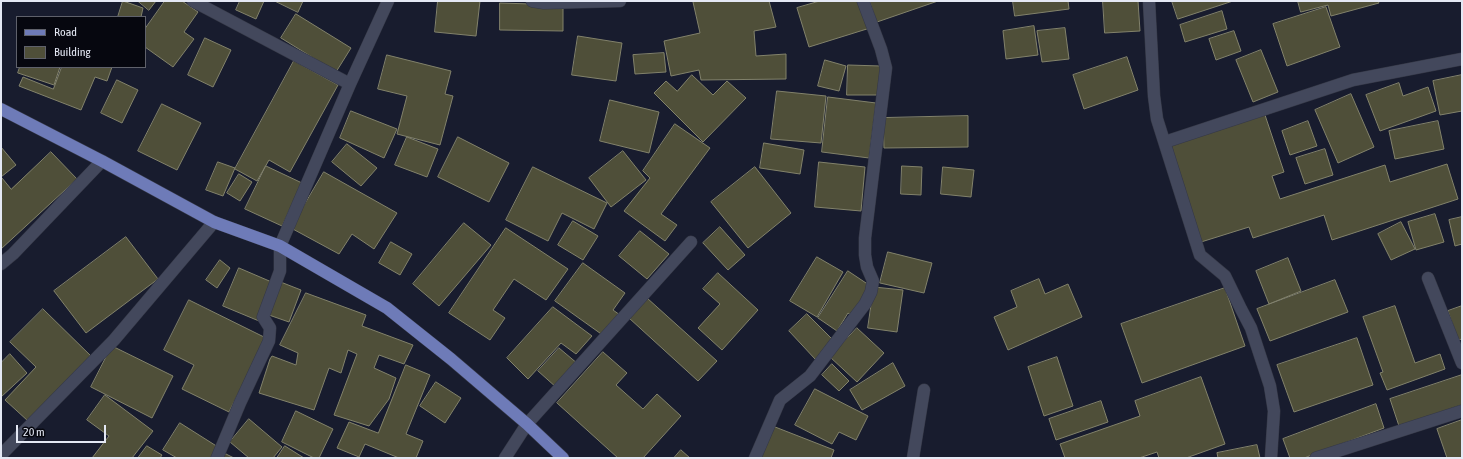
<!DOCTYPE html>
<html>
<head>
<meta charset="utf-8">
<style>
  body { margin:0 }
  #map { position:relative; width:1463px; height:459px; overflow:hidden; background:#181c2e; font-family:"Asap Condensed",sans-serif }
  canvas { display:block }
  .frame { position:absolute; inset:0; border:2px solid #e4e8f4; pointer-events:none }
  .legend { position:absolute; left:16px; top:16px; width:130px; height:52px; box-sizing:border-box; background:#06070f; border:1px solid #5f616b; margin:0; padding:5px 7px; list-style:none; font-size:12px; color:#e4e8f4 }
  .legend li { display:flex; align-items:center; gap:8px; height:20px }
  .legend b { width:20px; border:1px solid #5f616b }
  .scale { position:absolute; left:16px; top:425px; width:90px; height:18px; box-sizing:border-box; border:2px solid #e4e8f4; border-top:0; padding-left:5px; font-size:12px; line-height:14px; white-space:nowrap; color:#e4e8f4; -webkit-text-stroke:3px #06070f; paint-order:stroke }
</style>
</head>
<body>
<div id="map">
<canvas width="1463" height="459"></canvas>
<div class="frame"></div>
<ul class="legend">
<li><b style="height:5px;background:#6e7bb8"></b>Road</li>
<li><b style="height:11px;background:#4f4f39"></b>Building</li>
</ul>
<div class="scale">20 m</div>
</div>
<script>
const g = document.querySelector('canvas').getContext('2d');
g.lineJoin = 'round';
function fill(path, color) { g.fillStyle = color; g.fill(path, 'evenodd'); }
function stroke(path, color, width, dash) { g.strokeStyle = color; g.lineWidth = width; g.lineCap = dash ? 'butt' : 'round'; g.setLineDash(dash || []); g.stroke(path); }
const building = new Path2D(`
  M123 1 143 8 141 17H118Z
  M138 1H156L149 10Z
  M165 1H182L198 12 184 32 194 39 173 67 145 47V29Z
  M240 1H264L256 19 236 10Z
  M275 1H303L298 12Z
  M438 1H480L476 36 435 32Z
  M699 1H769L776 27 754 31 756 56 786 54V79L701 80 699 70 671 76 664 41 700 33 693 2Z
  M820 1H860L870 28 809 47 797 8Z
  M870 1H938L877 22Z
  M1013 1H1068L1069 9 1015 16Z
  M1103 1H1138L1140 31 1105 33Z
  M1172 1H1233L1178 19Z
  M1298 1H1378L1379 3 1331 16 1328 5 1301 12Z
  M500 3 563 5V31L500 30Z
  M1326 7 1340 47 1287 66 1273 24Z
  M1222 11 1227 29 1185 42 1180 25Z
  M296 14 351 48 336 72 281 38Z
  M1034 26 1038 55 1006 59 1003 31Z
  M1065 28 1069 59 1042 62 1037 31Z
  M1234 31 1241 51 1216 60 1209 39Z
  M578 36 622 43 616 81 572 75Z
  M205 38 231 50 213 87 188 75Z
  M1261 50 1278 92 1253 102 1236 60Z
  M664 53 666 72 635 74 633 55Z
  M387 55 451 71 445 94 453 96 440 145 397 134 407 96 378 89Z
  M1127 57 1138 90 1084 109 1073 75Z
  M825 60 846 66 839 91 818 86Z
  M294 61 338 85 290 172 269 160 257 181 235 169Z
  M848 65 881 66V95H847Z
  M20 67H60L54 85 18 73Z
  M62 67H112L107 81 95 77 81 110 19 86 23 77 53 89Z
  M692 75 713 95 727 81 746 98 703 142 654 93 666 81 677 91Z
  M1462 75V111L1440 115 1433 81Z
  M117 80 138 90 122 123 101 113Z
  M1399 83 1403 96 1428 87 1436 111 1380 131 1366 95Z
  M777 91 826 96 821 143 771 139Z
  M1351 94 1374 147 1338 163 1315 110Z
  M828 97 876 103 869 158 822 152Z
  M610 100 659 112 649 153 600 141Z
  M162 104 201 123 177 170 138 151Z
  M351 111 397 129 384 158 340 138Z
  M1265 115 1284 172 1272 176 1280 199 1385 165 1390 182 1447 164 1458 199 1332 240 1324 215 1253 238 1249 227 1201 242 1170 145Z
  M968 116V147L884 148 883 118Z
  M1308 121 1317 146 1290 155 1282 131Z
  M1438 121 1444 149 1395 159 1389 131Z
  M675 124 710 148 661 214 677 225 665 241 624 211 650 178 643 171Z
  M407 137 438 149 427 177 395 165Z
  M458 137 509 163 489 202 438 177Z
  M764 143 804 150 800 174 760 168Z
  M347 144 377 168 361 186 332 162Z
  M1 147 16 165 1 177Z
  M1325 149 1333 175 1305 184 1296 158Z
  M623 151 646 180 611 207 589 178Z
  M51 152 77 179 1 249V179L2 178 11 189Z
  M218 162 235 168 223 196 206 190Z
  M819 162 865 167 861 211 815 207Z
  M266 166 302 183 282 226 245 209Z
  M902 166 922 167 921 195 901 194Z
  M533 167 607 203 594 229 562 213 548 241 506 220Z
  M755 167 791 213 748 248 711 202Z
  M943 167 974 170 971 197 941 194Z
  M324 172 397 213 374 249 352 234 339 254 291 228Z
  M239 174 252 182 240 201 227 193Z
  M1435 214 1444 242 1416 250 1408 222Z
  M1462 217V244L1455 246 1449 220Z
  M573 221 598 236 583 260 558 245Z
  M1401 222 1415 249 1391 260 1378 234Z
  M464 223 491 245 439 306 413 284Z
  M720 227 745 255 728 270 703 243Z
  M506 228 568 269 546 300 514 279 493 310 505 318 490 340 449 313Z
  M640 231 669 254 647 279 619 256Z
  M126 237 158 279 86 333 54 291Z
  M391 242 412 254 400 275 379 263Z
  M888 252 932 263 924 293 880 283Z
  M817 257 843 272 817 317 790 301Z
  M1288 258 1301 291 1269 304 1256 271Z
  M220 260 230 268 217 288 206 280Z
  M583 263 625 293 613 310 620 315 604 336 555 301Z
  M239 268 274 283 259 321 223 306Z
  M848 271 872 287 852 316 848 313 837 331 818 318Z
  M718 273 758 310 722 350 698 328 720 304 703 289Z
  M1039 279 1045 294 1068 284 1082 317 1008 350 994 317 1017 307 1011 291Z
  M1335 280 1348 312 1270 341 1257 309Z
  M278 281 301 290 289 322 266 314Z
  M874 287 903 290 897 332 868 328Z
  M1225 288 1245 346 1142 383 1121 324Z
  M306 293 366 315 362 326 413 345 404 364 379 355 374 368 396 378 389 399 369 426 334 415 357 354 348 350 341 373 329 368 314 410 259 393 270 359 272 356 296 365 298 353 280 345Z
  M647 298 717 361 698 381 629 318Z
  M189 300 266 338 229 412 182 389 194 365 164 350Z
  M1395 306 1415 363 1440 354 1445 369 1387 390 1380 373 1383 372 1363 317Z
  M1462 306V339L1458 340 1448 311Z
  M553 307 592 336 576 354 561 343 528 379 507 358Z
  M43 309 92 357 28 421 5 400 36 367 10 342Z
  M807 314 834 341 815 359 789 331Z
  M857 328 884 353 857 382 830 357Z
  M1357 338 1373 385 1294 412 1277 365Z
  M112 346 173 376 152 418 91 387Z
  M559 348 578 364 557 388 538 371Z
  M603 352 627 373 616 385 643 409 657 394 681 416 643 458H618L557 403Z
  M10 354 27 373 1 397V363Z
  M1057 357 1073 406 1044 416 1028 367Z
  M893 363 905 386 862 410 850 390Z
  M832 364 849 381 839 391 822 375Z
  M406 365 430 375 406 434 423 441 416 458H399L365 444 359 457 337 448 349 422 378 433Z
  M1462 375V405L1399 426 1390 399Z
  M1201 377 1225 444 1186 458H1159L1157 452 1139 458H1065L1060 444 1140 416 1135 401Z
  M436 382 461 398 445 423 420 406Z
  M815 389 868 416 856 440 839 432 832 444 795 425Z
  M105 395 153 431 132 458H92L109 436 87 420Z
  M1101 401 1108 422 1056 440 1049 419Z
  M1376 404 1384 428 1304 458H1290L1283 439Z
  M296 411 333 429 319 458H314L282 442Z
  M249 419 282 447 273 458H249L230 442Z
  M1462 420V458H1447L1437 429Z
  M180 423 218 447 212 458H177L163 450Z
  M770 425 834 450 831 458H757Z
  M1257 445 1260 458H1218L1217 453Z
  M147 446 162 455 160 458H138Z
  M285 446 304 458H277Z
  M681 450 690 458H674Z
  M226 454 234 458H223Z`);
fill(building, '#4f4f39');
stroke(building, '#82826b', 1);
const minor = new Path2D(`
  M193 1 350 84
  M532 1 544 3 620 1
  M1149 1 1154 96 1157 119 1200 255 1225 276 1241 309 1251 328 1270 386 1274 411 1271 458
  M1165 142 1353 80 1462 59
  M1 264 13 254 102 161
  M1428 278 1462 363
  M1 455 114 340 214 222
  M217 458 240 403 269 341 270 328 263 317 280 271V246L350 84 388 1
  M505 458 527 424 691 242
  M755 458 780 400 810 376 865 304 871 292 873 281 867 267 865 255V238L886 68 881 49 863 1
  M913 458 924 390
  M1316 458 1462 411`);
const major = new Path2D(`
  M1 109 102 161 214 222 280 246 387 308 451 359 527 424 563 458`);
stroke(minor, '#353846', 13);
stroke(major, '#353846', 13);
stroke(minor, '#43485c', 12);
stroke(major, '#6e7bb8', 12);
</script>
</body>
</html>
